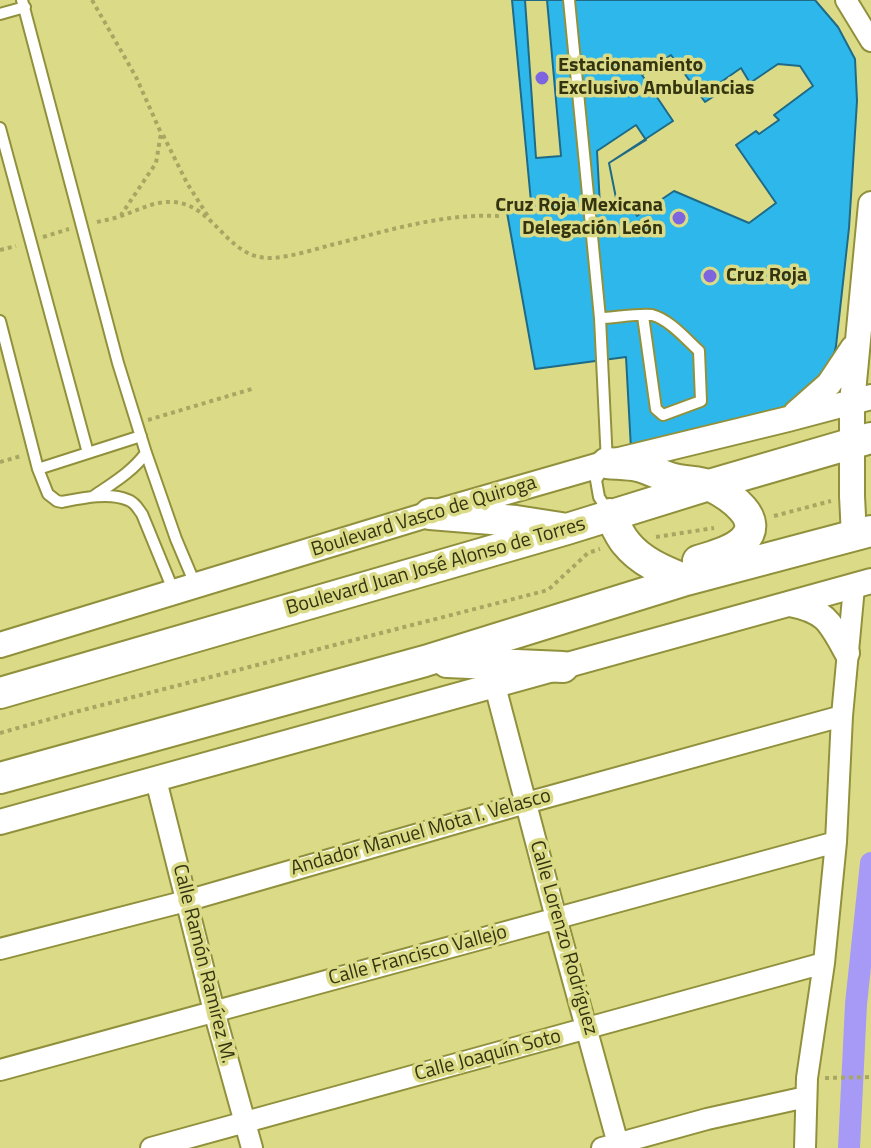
<!DOCTYPE html>
<html>
<head>
<meta charset="utf-8">
<style>
  body { margin:0 }
  canvas { display:block; background:#dbdb87 }
</style>
</head>
<body>
<canvas width="871" height="1148"></canvas>
<script>
const g = document.querySelector('canvas').getContext('2d');
g.lineJoin = 'round';
function stroke(path, color, width, dash) { g.strokeStyle = color; g.lineWidth = width; g.lineCap = dash ? 'butt' : 'round'; g.setLineDash(dash || []); g.stroke(path); }
function fill(path, color) { g.fillStyle = color; g.fill(path, 'evenodd'); }
function write(font, color, halo, rows, align = 'center') {
  g.font = font + ' "Titillium Web",sans-serif'; g.lineWidth = 7; g.setLineDash([]); g.textBaseline = 'middle'; g.strokeStyle = halo; g.fillStyle = color; for (const [text, x, y, turn = 0] of rows) {
    g.save(); g.translate(x, y); g.rotate((+turn || 0) * Math.PI / 180); g.textAlign = isNaN(turn) ? turn : align; if (halo) g.strokeText(text, 0, 0); g.fillText(text, 0, 0); g.restore();
  }
}
stroke(new Path2D(`
  M849 1148 856 1004 871 863`), '#a69af6', 22);
const building = new Path2D(`
  M512 0H815L838 27 855 59 857 101 849 228 836 346 832 363 820 386 783 409 631 449 626 357 535 369 506 207 531 202Z
  M525 0H547L561 156 536 158Z
  M671 55 705 102 725 89 721 82 741 68 750 83 778 64 800 66 813 86 774 115 779 120 759 134 756 131 736 145 776 203 749 223 674 191 637 216 624 198 623 205 618 211H613L610 206 612 201 616 198 609 163 673 121 642 75Z
  M636 125 646 140 609 163 616 198 612 201 610 206 603 209 600 206 597 151Z`);
fill(building, '#2eb7ea');
stroke(building, '#1e6a87', 2);
const service = new Path2D(`
  M22 0 118 363 146 453 176 539 195 584
  M569 0 600 318 607 463 596 480 599 497 607 510
  M0 14 25 7
  M0 128 88 453
  M600 318C612 318 641 313 652 315 669 319 687 340 699 351L701 401 663 415 656 409 643 316
  M0 321 38 469 48 494 57 501 62 502C82 498 109 492 128 500 135 502 138 509 142 514L174 592
  M38 469 141 436
  M94 496C113 483 132 472 146 453`);
const minor = new Path2D(`
  M846 0 871 41
  M495 686 556 918 618 1144
  M156 780 214 1011 252 1148
  M0 949 186 901 526 803 842 716
  M0 1070 836 842
  M151 1148 824 963
  M602 1148 707 1119 806 1097
  M805 1148 807 1078 824 963 836 842 842 716 854 587`);
const tertiary = new Path2D(`
  M796 413 829 384 853 348
  M854 536 852 496V403L871 204
  M790 604C826 611 830 622 847 653
  M0 645 430 514 607 463 788 419 871 397
  M0 822 871 581`);
const primary = new Path2D(`
  M607 463C617 464 629 464 638 466 650 469 662 476 674 479 686 482 700 481 711 486 729 495 766 519 743 541 731 552 713 556 698 561
  M430 514 516 521 561 528
  M610 514C615 524 619 535 626 543 641 562 664 571 686 580
  M447 662 563 667
  M0 693 567 529 709 485 871 438
  M0 778 425 661 686 580 871 531`);
stroke(service, '#91913d', 14);
stroke(minor, '#91913d', 24);
stroke(tertiary, '#91913d', 28);
stroke(primary, '#91913d', 34);
stroke(new Path2D(`
  M92 0 136 77 161 133 156 163 121 215
  M163 135 187 183 209 218
  M97 222C105 220 113 219 121 216 139 210 153 201 173 202 216 205 226 259 271 258 291 257 312 250 331 245 387 231 442 213 500 216
  M43 237 69 229
  M0 250 16 246
  M148 420 255 388
  M0 462 21 456
  M774 516 831 501
  M656 537 714 528
  M0 733 75 712 548 590 588 553 600 549
  M825 1078 871 1077`), '#a7a763', 4, [4, 4]);
stroke(service, '#fff', 10);
stroke(minor, '#fff', 20);
stroke(tertiary, '#fff', 24);
stroke(primary, '#fff', 30);
for (const [x, y, r, color] of [
  [542,78,8,"#7d65e0"],
  [679,218,8,"#7d65e0"],
  [710,276,8,"#7d65e0"]
]) { const dot = new Path2D(); dot.arc(x, y, r, 0, 2 * Math.PI); g.fillStyle = color; g.fill(dot); stroke(dot, '#dbdb87', 3); }
write('bold 20px', '#343411', '#dbdb87', [
  ["Estacionamiento",558,66],
  ["Exclusivo Ambulancias",558,89],
  ["Cruz Roja Mexicana",663,206,"right"],
  ["Delegación León",663,229,"right"],
  ["Cruz Roja",726,276]
], 'left');
write('20px', '#343411', '#dbdb87', [
  ["Boulevard Vasco de Quiroga",424,517,-17],
  ["Boulevard Juan José Alonso de Torres",436,567,-16],
  ["Andador Manuel Mota I. Velasco",421,833,-16],
  ["Calle Lorenzo Rodríguez",563,938,74],
  ["Calle Francisco Vallejo",418,956,-15],
  ["Calle Ramón Ramírez M.",203,964,76],
  ["Calle Joaquín Soto",488,1056,-15]
]);
</script>
</body>
</html>
